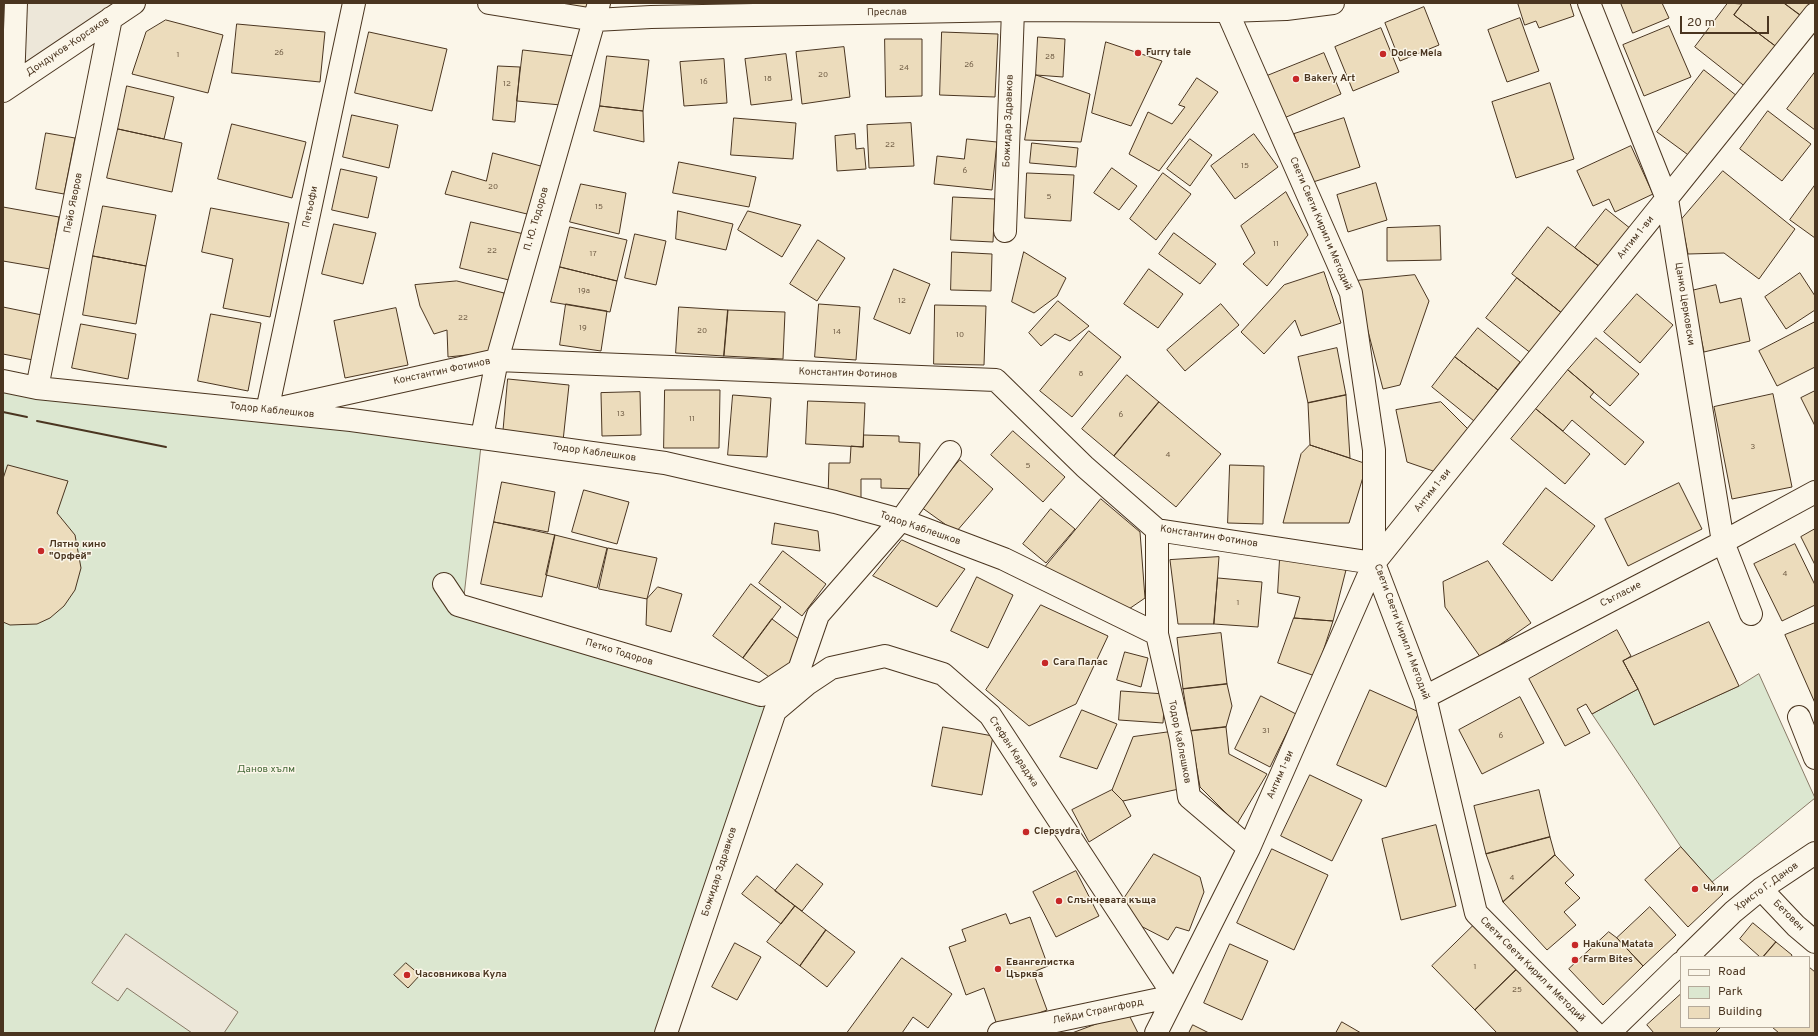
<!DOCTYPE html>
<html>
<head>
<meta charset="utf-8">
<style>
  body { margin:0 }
  #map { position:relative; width:1818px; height:1036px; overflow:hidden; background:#fbf6e9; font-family:Overpass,sans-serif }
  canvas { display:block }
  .frame { position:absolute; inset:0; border:4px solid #4a3520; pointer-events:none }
  .legend { position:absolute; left:1680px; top:956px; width:130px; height:72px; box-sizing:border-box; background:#fbf6e9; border:1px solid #b4a999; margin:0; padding:5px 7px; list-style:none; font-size:12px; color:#4a3520 }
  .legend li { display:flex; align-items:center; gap:8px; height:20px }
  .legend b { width:20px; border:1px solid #b4a999 }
  .scale { position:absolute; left:1680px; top:16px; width:89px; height:18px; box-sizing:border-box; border:2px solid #4a3520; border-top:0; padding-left:5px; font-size:12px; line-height:14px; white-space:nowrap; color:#4a3520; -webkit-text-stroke:3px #fbf6e9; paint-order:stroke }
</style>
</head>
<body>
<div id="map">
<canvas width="1818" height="1036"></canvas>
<div class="frame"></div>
<ul class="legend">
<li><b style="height:5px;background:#fbf6e9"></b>Road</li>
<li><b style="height:11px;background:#dce7d0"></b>Park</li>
<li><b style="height:11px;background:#ecdcbc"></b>Building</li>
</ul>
<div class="scale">20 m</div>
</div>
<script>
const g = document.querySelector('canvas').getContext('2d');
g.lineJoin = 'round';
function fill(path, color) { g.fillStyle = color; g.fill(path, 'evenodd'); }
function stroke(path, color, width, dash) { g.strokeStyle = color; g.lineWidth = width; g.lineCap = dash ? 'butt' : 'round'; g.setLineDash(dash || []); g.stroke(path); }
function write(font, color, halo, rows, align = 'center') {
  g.font = font + ' Overpass,sans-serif'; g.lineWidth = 3; g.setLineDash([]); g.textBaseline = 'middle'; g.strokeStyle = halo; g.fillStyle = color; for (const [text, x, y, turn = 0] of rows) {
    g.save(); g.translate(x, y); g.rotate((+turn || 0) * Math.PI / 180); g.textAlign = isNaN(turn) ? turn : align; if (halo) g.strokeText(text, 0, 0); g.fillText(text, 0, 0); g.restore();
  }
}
const green = new Path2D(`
  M3 381 482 437 464 596 775 703 660 1033H3Z
  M1759 674 1815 798 1712 882 1681 847 1592 714 1638 689 1654 725 1739 686Z`);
fill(green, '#dce7d0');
stroke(green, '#887966', 1);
const parking = new Path2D(`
  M5 3H134L3 91V50L15 19Z
  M126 934 238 1012 224 1033H192L127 988 118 1001 92 983Z`);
fill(parking, '#ede7d9');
stroke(parking, '#887966', 1);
const building = new Path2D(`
  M542 3H590L589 10Z
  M1518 3H1570L1574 16 1539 28 1536 21 1525 25Z
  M1621 3H1662L1669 18 1633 33Z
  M1728 3 1742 4 1734 15 1778 48 1747 88 1695 47Z
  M1743 3H1784L1803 17 1778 48 1734 15Z
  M1784 3H1814L1803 17Z
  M1424 7 1439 45 1400 61 1385 23Z
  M1520 18 1539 71 1507 82 1488 30Z
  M166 20 223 35 208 93 132 74 146 32Z
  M237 24 325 32 320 82 232 73Z
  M1669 26 1691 77 1644 96 1623 45Z
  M1381 28 1399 72 1353 91 1335 47Z
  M369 32 447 49 432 111 355 93Z
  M942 32 998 34 995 97 940 95Z
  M1038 37 1065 39 1063 77 1036 75Z
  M885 39H922V96L886 97Z
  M1106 42 1162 61 1131 126 1092 113Z
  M844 47 850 97 802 104 796 52Z
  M523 50 575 56 561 105 517 101Z
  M1324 53 1341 94 1284 118 1267 76Z
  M786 54 792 100 751 105 745 59Z
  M607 56 649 60 643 111 600 106Z
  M724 59 727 103 684 106 680 62Z
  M498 66 520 67 515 122 493 120Z
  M1704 70 1737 96 1691 157 1657 132Z
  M1815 72V130L1787 109Z
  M1036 75 1090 94 1081 142 1025 140Z
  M1197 78 1218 92 1159 171 1129 154 1148 112 1172 124 1185 107 1179 105Z
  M1550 83 1574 159 1516 178 1492 102Z
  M127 86 174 97 164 139 118 129Z
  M600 106 643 111 644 142 594 131Z
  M1768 111 1811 144 1782 181 1740 149Z
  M352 115 398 125 389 168 343 157Z
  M734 118 796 123 793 159 731 155Z
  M1344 118 1360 167 1310 183 1294 134Z
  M911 123 914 166 869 168 867 125Z
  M232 124 306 142 292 198 218 179Z
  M118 129 182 143 172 192 107 178Z
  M46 133 75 138 64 194 36 189Z
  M855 134 856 149 864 148 866 169 837 171 835 136Z
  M1254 134 1278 167 1235 199 1211 166Z
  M967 139 997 142 992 190 934 184 937 156 964 159Z
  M1190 139 1212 155 1190 186 1167 169Z
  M1032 143 1078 148 1076 167 1030 163Z
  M1631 146 1653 194 1615 212 1609 199 1593 206 1577 171Z
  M493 153 548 168 527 214 445 194 452 171 486 181Z
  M679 162 756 177 749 207 673 193Z
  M1112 168 1137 186 1119 210 1094 193Z
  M341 169 377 177 368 218 332 210Z
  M1723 171 1795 229 1759 279 1724 253 1688 254 1681 220Z
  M1027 173 1074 175 1071 221 1025 218Z
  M1163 173 1191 194 1156 240 1130 219Z
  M1376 183 1387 220 1348 232 1337 195Z
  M581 184 626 193 619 234 570 222Z
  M1815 185V238L1790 220Z
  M1286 192 1308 235 1267 286 1243 264 1255 253 1241 226Z
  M953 197 995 199 993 242 951 240Z
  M103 206 156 215 146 266 93 256Z
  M3 207 59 217 50 269 3 261Z
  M211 208 289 223 270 317 223 308 233 259 202 252Z
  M1606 209 1631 229 1600 267 1575 248Z
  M678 211 733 224 726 250 676 239Z
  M748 211 801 225 782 257 738 230Z
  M471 222 524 234 513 281 460 268Z
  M334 224 376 233 363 284 322 274Z
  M1440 226 1441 260 1387 261V228Z
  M570 227 627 240 617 281 560 267Z
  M1548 227 1600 267 1563 314 1512 274Z
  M1174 233 1216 264 1200 284 1159 254Z
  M635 234 666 241 656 285 625 278Z
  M818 240 845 258 817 301 790 284Z
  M952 252 992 254 991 291 951 290Z
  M1024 252 1066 278 1057 296 1034 313 1012 302Z
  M93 256 146 266 136 324 83 315Z
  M560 267 617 281 610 312 551 302Z
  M894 269 930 284 910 334 874 319Z
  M1149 269 1183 294 1158 328 1124 304Z
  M1324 272 1341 323 1301 336 1295 320 1264 354 1241 332 1284 285Z
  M1800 273 1815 296V310L1786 329 1765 297Z
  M1415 275 1429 301 1400 385 1383 389 1355 281Z
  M1517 278 1563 314 1532 354 1486 318Z
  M457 281 504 293 495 352 448 357 447 330 434 334 420 306 415 285Z
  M1716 285 1720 303 1741 298 1750 341 1704 352 1691 291Z
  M1637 294 1673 325 1640 363 1604 332Z
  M1058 301 1089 326 1070 341 1055 334 1041 346 1029 333Z
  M566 304 607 311 601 351 560 345Z
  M819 304 860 307 856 360 815 357Z
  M1221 304 1239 325 1185 371 1167 350Z
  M935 305 986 306 984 365 934 364Z
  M3 307 42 315 33 360 3 354Z
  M679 307 728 310 724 356 676 353Z
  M396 308 408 365 345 378 334 321Z
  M728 310 785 312 783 359 724 356Z
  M211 314 261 323 248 391 198 381Z
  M1815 322V367L1777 386 1759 351Z
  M81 324 136 334 128 379 72 368Z
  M1478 328 1520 362 1498 390 1455 357Z
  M1089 331 1121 357 1072 417 1040 391Z
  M1596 338 1639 374 1610 406 1568 370Z
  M1337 348 1346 395 1308 403 1298 357Z
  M1455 357 1498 390 1474 421 1432 387Z
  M1568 370 1594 392 1590 397 1644 442 1625 465 1572 420 1563 431 1536 409Z
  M1127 375 1159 402 1114 456 1082 429Z
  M508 379 569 385 563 441 503 435Z
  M665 390H720L719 448H664Z
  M1815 391V426L1801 398Z
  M640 392 641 435 602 436 601 393Z
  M1773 394 1792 487 1732 499 1714 407Z
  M733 395 771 398 767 457 728 455Z
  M1346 395 1350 458 1310 445 1308 403Z
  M808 401 865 403 863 447 806 444Z
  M1159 402 1221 454 1176 507 1114 456Z
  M1441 402 1469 430 1436 472 1407 462 1396 410Z
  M1536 409 1590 454 1565 484 1511 439Z
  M1013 431 1065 477 1043 502 991 455Z
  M864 435 899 436V442L920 443 918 489 881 488V479H861V499L828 498 829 463H850L851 446 863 447Z
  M1310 445 1367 464 1349 523H1283L1301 454Z
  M960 460 993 489 956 532 921 507Z
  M8 465 68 481 57 513 75 535 81 568 75 590 64 606 50 618 37 624 10 625 3 622V479Z
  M1230 465 1264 466 1263 524 1228 523Z
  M502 482 555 492 548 532 494 522Z
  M1679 483 1702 529 1628 566 1605 519Z
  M1546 488 1595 526 1552 581 1503 544Z
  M584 490 629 502 617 544 572 532Z
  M1101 499 1140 532 1145 598 1126 611 1042 571Z
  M1051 509 1075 529 1046 563 1023 544Z
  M494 522 555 535 542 597 481 584Z
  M775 523 818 531 820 551 772 544Z
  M1815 529V565L1801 537Z
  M555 535 607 548 597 588 546 575Z
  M902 540 965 569 937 607 873 576Z
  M1795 544 1815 585V605L1782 621 1754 564Z
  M608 548 657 558 647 599 599 589Z
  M783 551 826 584 802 616 759 583Z
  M1219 557 1214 624H1178L1170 560Z
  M1280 558 1346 570 1333 621 1294 618 1300 597 1278 593Z
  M1488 561 1531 623 1481 658 1445 607 1443 582Z
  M977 577 1013 595 988 648 951 631Z
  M1218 578 1262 582 1258 627 1214 624Z
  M751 584 781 607 743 658 713 636Z
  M658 587 682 594 671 632 646 625 647 599Z
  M1041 605 1108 636 1076 704 1029 726 986 690Z
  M1294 618 1333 621 1315 676 1278 663Z
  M772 619 800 640 793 665 772 679 743 658Z
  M1709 622 1739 686 1654 725 1638 689 1623 661Z
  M1815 623V703L1785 635Z
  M1617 630 1631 656 1623 661 1638 689 1592 714 1586 704 1577 709 1590 733 1565 746 1529 679Z
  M1221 633 1227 684 1183 689 1177 638Z
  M1125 652 1148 658 1141 687 1117 680Z
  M1227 684 1232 706 1226 727 1190 731 1183 689Z
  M1370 690 1419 712 1386 787 1337 765Z
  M1121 691 1165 694 1163 723 1119 720Z
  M1261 696 1296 714 1270 767 1235 749Z
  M1520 697 1544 743 1482 774 1459 730Z
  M1082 710 1117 724 1097 769 1060 757Z
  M943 727 993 736 982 795 932 786Z
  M1226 727 1229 754 1267 774 1237 824 1200 787 1190 731Z
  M1170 732 1179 789 1123 801 1112 790 1133 737Z
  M1310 775 1362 800 1332 861 1281 836Z
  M1112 790 1123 801 1131 816 1089 842 1072 810Z
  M1539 790 1550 837 1486 854 1474 806Z
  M1436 825 1456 906 1401 920 1382 839Z
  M1550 837 1555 855 1503 902 1486 854Z
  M1681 847 1723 894 1688 927 1645 880Z
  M1272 849 1328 875 1294 950 1237 923Z
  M1154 854 1200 877 1204 892 1189 931 1176 927 1168 940 1133 922 1123 900Z
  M1555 855 1574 875 1565 883 1580 898 1564 912 1576 925 1547 950 1503 902Z
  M797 864 823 884 802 911 775 891Z
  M1076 871 1099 916 1056 937 1033 892Z
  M757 876 795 906 781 924 742 894Z
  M795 906 826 930 800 966 767 942Z
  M1650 907 1676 935 1643 966 1617 938Z
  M1006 914 1010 924 1030 917 1048 966 1033 972 1047 1010 998 1028 984 988 966 995 949 947 966 941 962 930Z
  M1753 923 1776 942 1763 957H1760L1740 939Z
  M1474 925 1517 969 1475 1010 1432 966Z
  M826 930 855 952 827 987 800 966Z
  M1609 932 1617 938 1643 966 1603 1005 1569 969Z
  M1776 942 1792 955 1791 957H1763Z
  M735 943 761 957 737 1000 712 987Z
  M1230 944 1268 961 1242 1020 1204 1003Z
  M902 958 952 994 928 1028 913 1017 902 1033H847Z
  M406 963 420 975 408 988 394 975Z
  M1809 967 1815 972V1031L1813 1033H1779L1772 1027H1809Z
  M1517 969 1579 1033H1497L1475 1010Z
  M1681 994V1027H1721L1715 1033H1654L1647 1025Z
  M1129 1015 1138 1033H1072L1112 1018Z
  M1342 1022 1361 1033H1336Z
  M1193 1025 1209 1033H1189Z`);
fill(building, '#ecdcbc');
stroke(building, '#4a3520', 1);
const minor = new Path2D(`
  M354 3 267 411 497 360 996 380 1085 467 1157 530 1374 563
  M489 3 595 20 651 17 1013 10 1227 11 1286 9 1333 3
  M1589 3 1667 199 1723 542 1751 614
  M1227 11 1351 293 1374 450V563L1425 697 1476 913 1595 1033
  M13 83 16 3
  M3 91 134 3
  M1005 231 1013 10
  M3 381 37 388 351 420 665 463 835 502 901 520 1004 559 1157 634
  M37 388 111 18
  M482 437 497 360 599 3
  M1157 530V634L1181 739 1189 797 1249 848
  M444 584 458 605 761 695 799 670 818 615 901 520 950 452
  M1425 697 1723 542 1815 492
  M1799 717 1815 758
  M1761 889 1796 926 1815 942
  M1687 957 1733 912 1761 889 1815 853
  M666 1033 775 711 807 684 831 668 885 656 943 674 990 715 1174 996 999 1033
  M1156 1033 1249 848 1374 563 1815 14
  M1609 1033 1681 963`);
stroke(minor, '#4a3520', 24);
stroke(minor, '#fbf6e9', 22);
stroke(new Path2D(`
  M3 412 27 417
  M37 421 166 447`), '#4a3520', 2);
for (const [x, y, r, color] of [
  [1138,53,4,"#c62828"],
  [1383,54,4,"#c62828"],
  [1296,79,4,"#c62828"],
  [41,551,4,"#c62828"],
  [1045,663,4,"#c62828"],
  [1026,832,4,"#c62828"],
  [1695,889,4,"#c62828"],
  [1059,901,4,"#c62828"],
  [1575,945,4,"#c62828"],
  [1575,960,4,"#c62828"],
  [998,969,4,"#c62828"],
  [407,975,4,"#c62828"]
]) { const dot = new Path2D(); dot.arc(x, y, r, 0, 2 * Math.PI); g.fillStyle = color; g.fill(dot); stroke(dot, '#fbf6e9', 1.5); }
write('8px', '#725f47', null, [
  ["26",279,53],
  ["1",178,55],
  ["28",1050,57],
  ["26",969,65],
  ["24",904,68],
  ["20",823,75],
  ["18",768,79],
  ["16",704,82],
  ["12",507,84],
  ["22",890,145],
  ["15",1245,166],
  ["6",965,171],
  ["20",493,187],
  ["5",1049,197],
  ["15",599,207],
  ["11",1276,244],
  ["22",492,251],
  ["17",593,254],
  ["19a",584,291],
  ["12",902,301],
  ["22",463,318],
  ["19",583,328],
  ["20",702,331],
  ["14",837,332],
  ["10",960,335],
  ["8",1081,374],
  ["13",621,414],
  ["6",1121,415],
  ["11",692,419],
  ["3",1753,447],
  ["4",1168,455],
  ["5",1028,466],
  ["4",1785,574],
  ["1",1238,603],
  ["31",1266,731],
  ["6",1501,736],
  ["4",1512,878],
  ["1",1475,967],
  ["25",1517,990]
]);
write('10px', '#4a3520', '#fbf6e9', [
  ["Преслав",887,13,-1],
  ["Дондуков-Корсаков",68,47,-34],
  ["Божидар Здравков",1009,121,-88],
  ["Пейо Яворов",74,203,-79],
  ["Петьофи",311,207,-78],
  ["П. Ю. Тодоров",537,219,-74],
  ["Свети Свети Кирил и Методий",1320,224,67],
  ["Антим 1-ви",1636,238,-51],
  ["Цанко Церковски",1684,304,81],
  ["Константин Фотинов",442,372,-12],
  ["Константин Фотинов",848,374,2],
  ["Тодор Каблешков",272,411,6],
  ["Тодор Каблешков",594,453,8],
  ["Антим 1-ви",1433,491,-51],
  ["Тодор Каблешков",920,529,19],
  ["Константин Фотинов",1209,537,9],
  ["Съгласие",1621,595,-27],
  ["Свети Свети Кирил и Методий",1401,632,70],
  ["Петко Тодоров",619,653,17],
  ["Тодор Каблешков",1179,742,79],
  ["Стефан Караджа",1013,752,57],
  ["Антим 1-ви",1281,775,-66],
  ["Божидар Здравков",720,872,-72],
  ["Христо Г. Данов",1767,887,-36],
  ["Бетовен",1788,916,45],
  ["Свети Свети Кирил и Методий",1532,970,45],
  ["Лейди Странгфорд",1098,1012,-12]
]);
write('bold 10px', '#4a3520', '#fbf6e9', [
  ["Furry tale",1146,53],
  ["Dolce Mela",1391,54],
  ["Bakery Art",1304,79],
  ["Лятно кино",49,545],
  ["\"Орфей\"",49,557],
  ["Сага Палас",1053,663],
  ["Clepsydra",1034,832],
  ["Чили",1703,889],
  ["Слънчевата къща",1067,901],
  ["Hakuna Matata",1583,945],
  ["Farm Bites",1583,960],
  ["Евангелистка",1006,963],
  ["Църква",1006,975],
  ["Часовникова Кула",415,975]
], 'left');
write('10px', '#436837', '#fbf6e9', [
  ["Данов хълм",266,770]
]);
</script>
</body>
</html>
